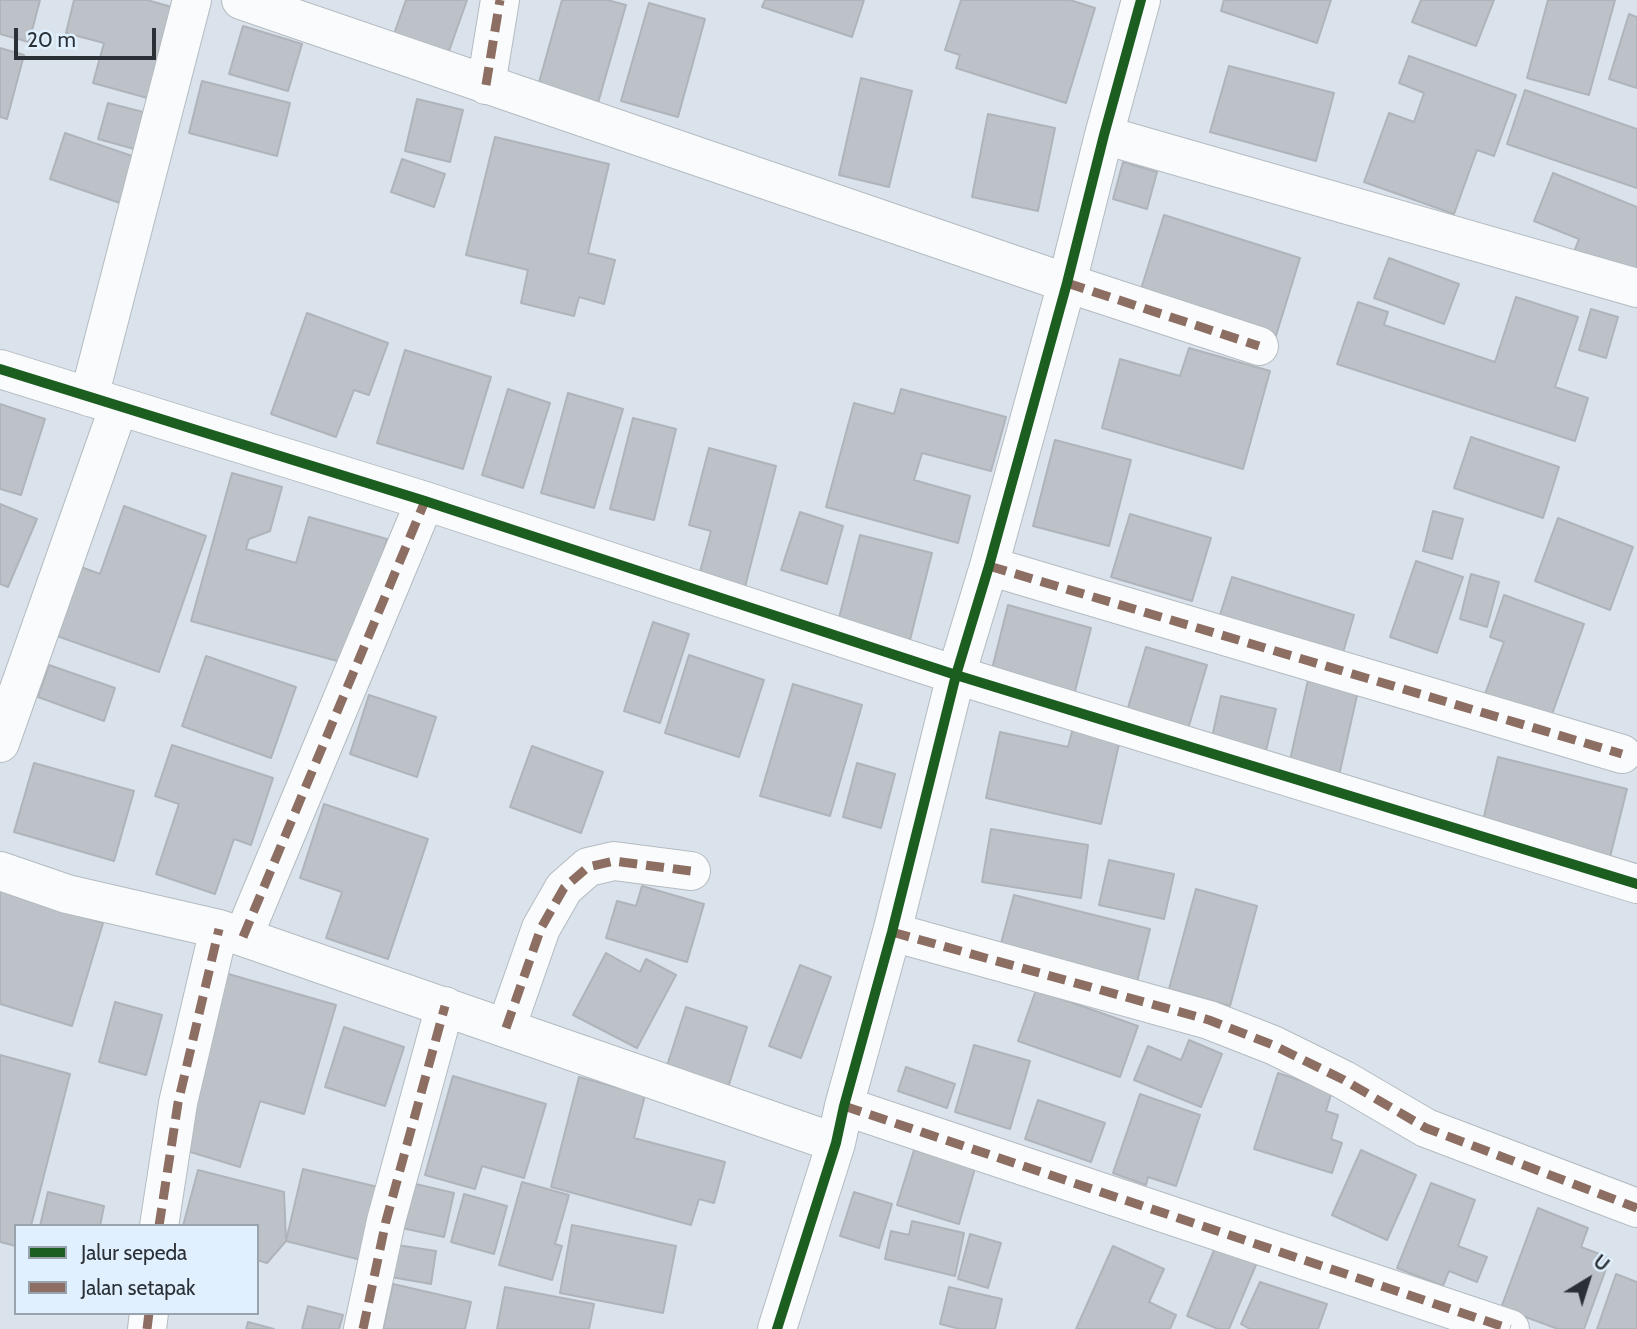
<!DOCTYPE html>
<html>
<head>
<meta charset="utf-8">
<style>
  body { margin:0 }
  #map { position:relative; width:1637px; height:1329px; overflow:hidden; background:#dae3eb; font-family:Cabin,sans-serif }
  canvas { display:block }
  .legend { position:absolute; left:14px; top:1224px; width:245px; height:91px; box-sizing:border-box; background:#e1f0fe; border:2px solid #98a3ae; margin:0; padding:9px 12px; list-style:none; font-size:21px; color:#2a3036 }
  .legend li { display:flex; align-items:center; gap:14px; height:35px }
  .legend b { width:35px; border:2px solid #98a3ae }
  .north { position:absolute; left:1553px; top:1245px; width:70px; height:70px; -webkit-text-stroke:5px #e1f0fe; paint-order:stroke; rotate:38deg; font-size:19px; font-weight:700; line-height:28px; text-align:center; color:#2a3036 }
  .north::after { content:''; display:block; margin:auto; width:24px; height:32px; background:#2a3036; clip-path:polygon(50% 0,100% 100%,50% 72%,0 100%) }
  .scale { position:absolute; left:14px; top:28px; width:142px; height:32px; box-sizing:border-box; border:4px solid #2a3036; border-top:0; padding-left:9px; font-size:21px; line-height:24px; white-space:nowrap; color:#2a3036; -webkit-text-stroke:5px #e1f0fe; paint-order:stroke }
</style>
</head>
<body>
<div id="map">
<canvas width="1637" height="1329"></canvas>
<ul class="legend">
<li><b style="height:9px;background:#1b5e20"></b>Jalur sepeda</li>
<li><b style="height:9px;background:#8d6e63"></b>Jalan setapak</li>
</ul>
<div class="north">U</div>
<div class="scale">20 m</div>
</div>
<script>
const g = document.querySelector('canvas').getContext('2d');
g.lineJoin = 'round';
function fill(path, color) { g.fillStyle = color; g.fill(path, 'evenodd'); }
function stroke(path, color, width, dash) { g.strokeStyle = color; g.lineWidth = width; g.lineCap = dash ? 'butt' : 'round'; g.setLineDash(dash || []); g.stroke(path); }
const building = new Path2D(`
  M0 0H40L29 42 0 34Z
  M74 0H147L175 8 151 99 93 83 104 43 66 33Z
  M406 0H467L448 54 394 34Z
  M562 0H607L626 5 598 103 538 86Z
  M765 0H864L852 37 762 7Z
  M961 0H1070L1095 8 1066 103 956 68 960 55 945 50Z
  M1224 0H1331L1317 43 1221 11Z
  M1421 0H1494L1476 46 1412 22Z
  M1548 0H1615L1589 95 1527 78Z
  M649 3 705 19 678 117 621 101Z
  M1629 14 1637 17V88L1609 79Z
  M243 26 302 44 288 91 229 74Z
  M0 48 24 55 7 119 0 117Z
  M1409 56 1516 95 1494 156 1477 150 1454 214 1364 182 1389 113 1414 122 1424 93 1399 83Z
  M1229 66 1334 93 1316 161 1210 132Z
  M861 78 912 91 889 187 839 175Z
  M202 81 290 103 277 156 189 133Z
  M1525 90 1637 129V188L1507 144Z
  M417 99 463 110 450 162 405 151Z
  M108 103 147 113 138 150 98 139Z
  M988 114 1055 128 1038 211 972 197Z
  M65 133 135 157 120 203 50 179Z
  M495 137 609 164 588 253 615 260 604 304 579 297 574 316 521 303 528 270 466 255Z
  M402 159 445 174 434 207 391 192Z
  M1123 162 1157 172 1147 209 1113 199Z
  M1553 173 1637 207V270L1572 257 1579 239 1534 221Z
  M1164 215 1300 258 1274 342 1138 299Z
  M1389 258 1459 284 1444 324 1374 298Z
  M1516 297 1578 317 1555 387 1588 398 1575 441 1337 364 1358 302 1388 312 1384 325 1495 362Z
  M1591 309 1618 317 1606 358 1579 350Z
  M307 313 388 343 369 395 354 390 336 437 271 414Z
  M1189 348 1270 371 1243 469 1102 428 1120 359 1180 376Z
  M405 350 491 377 463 469 377 443Z
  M508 389 550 403 523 488 482 475Z
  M901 389 1006 417 991 471 922 453 914 480 970 496 958 543 826 507 854 403 894 414Z
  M568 393 623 409 594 508 541 493Z
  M0 404 45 419 21 495 0 489Z
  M633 418 676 429 654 520 610 509Z
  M1471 437 1559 467 1543 518 1454 488Z
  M1055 440 1131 460 1109 546 1033 526Z
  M709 448 776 466 744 591 698 579 711 531 689 525Z
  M232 473 282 487 270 531 249 539 246 549 296 563 309 517 387 539 352 665 191 621Z
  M0 504 37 519 8 587 0 584Z
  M124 506 206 536 159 672 57 636 81 567 100 574Z
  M1433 511 1463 519 1452 559 1423 551Z
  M800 512 843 526 827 584 781 570Z
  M1130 514 1211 538 1192 601 1111 577Z
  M1558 518 1633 547 1610 610 1535 581Z
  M860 535 932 553 910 640 838 622Z
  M1416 561 1463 577 1437 653 1390 637Z
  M1471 574 1499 582 1487 627 1460 619Z
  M1232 577 1354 615 1342 656 1219 618Z
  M1504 595 1584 624 1551 717 1485 694 1504 642 1490 637Z
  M1008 605 1091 628 1074 695 991 673Z
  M653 622 689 634 660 723 624 711Z
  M1146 647 1207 665 1188 729 1127 711Z
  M689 655 764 680 739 757 665 733Z
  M206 656 296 687 271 758 182 726Z
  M49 665 115 688 104 721 38 697Z
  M1308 680 1358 691 1338 780 1288 769Z
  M793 684 862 705 830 816 760 796Z
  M369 695 436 717 417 777 350 754Z
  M1221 696 1276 709 1265 755 1211 742Z
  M1074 724 1121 735 1101 824 986 798 1000 732 1068 747Z
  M172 745 273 778 251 845 234 839 215 894 156 874 179 804 155 796Z
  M532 746 603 772 581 833 510 807Z
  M1498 757 1627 789 1609 861 1481 829Z
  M34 763 134 791 114 861 14 832Z
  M857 763 895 774 881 828 843 817Z
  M324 804 428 839 388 959 326 938 342 892 300 878Z
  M991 829 1088 845 1081 898 982 882Z
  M1109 860 1174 874 1164 919 1099 905Z
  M642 886 704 904 687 962 606 938 617 901 636 906Z
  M1196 889 1257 906 1230 1006 1169 989Z
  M0 891 103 923 72 1026 0 1004Z
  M1014 895 1150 929 1137 982 1000 947Z
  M606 953 640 972 646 959 676 975 637 1048 573 1015Z
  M800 965 831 977 801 1058 769 1046Z
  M225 973 336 1005 304 1114 260 1101 240 1167 174 1147Z
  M1036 990 1138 1026 1120 1077 1018 1041Z
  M115 1002 162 1015 146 1075 99 1062Z
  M686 1007 747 1027 726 1094 664 1075Z
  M344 1027 404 1047 385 1106 325 1087Z
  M1189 1040 1222 1054 1201 1107 1134 1080 1148 1046 1181 1060Z
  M974 1045 1030 1061 1010 1129 955 1112Z
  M0 1055 70 1074 31 1226H16V1246L0 1242Z
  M906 1067 955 1084 947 1108 898 1091Z
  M1278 1073 1332 1091 1326 1111 1338 1115 1331 1139 1342 1143 1332 1173 1254 1149Z
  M453 1076 546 1104 524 1178 482 1166 475 1189 425 1175Z
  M579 1077 645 1095 634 1138 725 1162 714 1203 699 1199 691 1225 551 1187Z
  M1140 1094 1200 1115 1176 1186 1148 1177 1146 1185 1113 1173Z
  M1038 1100 1105 1123 1091 1162 1025 1139Z
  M914 1150 975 1168 959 1224 897 1205Z
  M1361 1150 1416 1175 1387 1240 1332 1215Z
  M303 1169 378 1187 361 1260 286 1241Z
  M198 1170 284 1192 286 1241 267 1263 257 1260V1226H183Z
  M407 1182 454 1193 444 1237 397 1227Z
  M522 1182 569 1195 555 1244 562 1246 552 1280 499 1265Z
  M1431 1183 1475 1200 1458 1246 1487 1257 1477 1282 1449 1271 1443 1286 1397 1268Z
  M48 1192 104 1206 100 1226H40Z
  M854 1192 892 1204 879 1248 840 1236Z
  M464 1194 507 1206 494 1254 451 1242Z
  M1538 1208 1588 1228 1581 1247 1610 1258 1584 1329H1558L1501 1308Z
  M912 1221 964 1233 955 1276 885 1259 891 1231 909 1235Z
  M572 1225 676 1246 663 1313 560 1293Z
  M970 1234 1001 1243 988 1288 958 1279Z
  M1217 1243 1258 1260 1229 1329H1218L1187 1316Z
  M397 1245 436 1251 431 1284 391 1277Z
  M1113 1246 1164 1269 1149 1302 1176 1315 1170 1329H1076Z
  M1616 1274 1637 1282V1329H1597Z
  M1260 1282 1327 1304 1318 1329H1250L1241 1324Z
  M393 1284 471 1302 465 1329H383Z
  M505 1287 594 1304 589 1329H497Z
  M949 1287 1002 1299 995 1329H960L940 1324Z
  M308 1306 343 1315 339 1329H302Z
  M248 1322 274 1329H246Z`);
fill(building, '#bdc2c9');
stroke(building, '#afb4bb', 2);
const street = new Path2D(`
  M241 0 1067 283 1259 346
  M486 85 500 0
  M1104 135 1637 288
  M0 369 425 501 956 675 1637 884
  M89 397 192 0
  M989 566 1622 754
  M0 743 119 406
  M0 871 67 894 219 929 243 937 836 1143
  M892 932 1209 1020 1273 1045 1344 1080 1426 1128 1637 1208
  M243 937 425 501
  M506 1028 541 928 564 888 588 867 614 861 691 871
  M844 1106 1510 1329
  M159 1226 178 1103 219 929
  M147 1329 149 1313
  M363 1329 386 1221 445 1006
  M777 1329 836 1143 844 1106 892 932 956 675 989 566 1067 283 1104 135 1141 0`);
stroke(street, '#b4bbc1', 40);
stroke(street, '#f9fbfc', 38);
stroke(new Path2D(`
  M486 85 500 0
  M1067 283 1259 346
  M989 566 1622 754
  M892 932 1209 1020 1273 1045 1344 1080 1426 1128 1637 1208
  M243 937 425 501
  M506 1028 541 928 564 888 588 867 614 861 691 871
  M844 1106 1510 1329
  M159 1226 178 1103 219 929
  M147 1329 149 1313
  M363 1329 386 1221 445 1006`), '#8d6e63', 9, [18, 9]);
stroke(new Path2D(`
  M0 369 425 501 956 675 1637 884
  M777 1329 836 1143 844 1106 892 932 956 675 989 566 1067 283 1104 135 1141 0`), '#1b5e20', 10);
</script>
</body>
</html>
